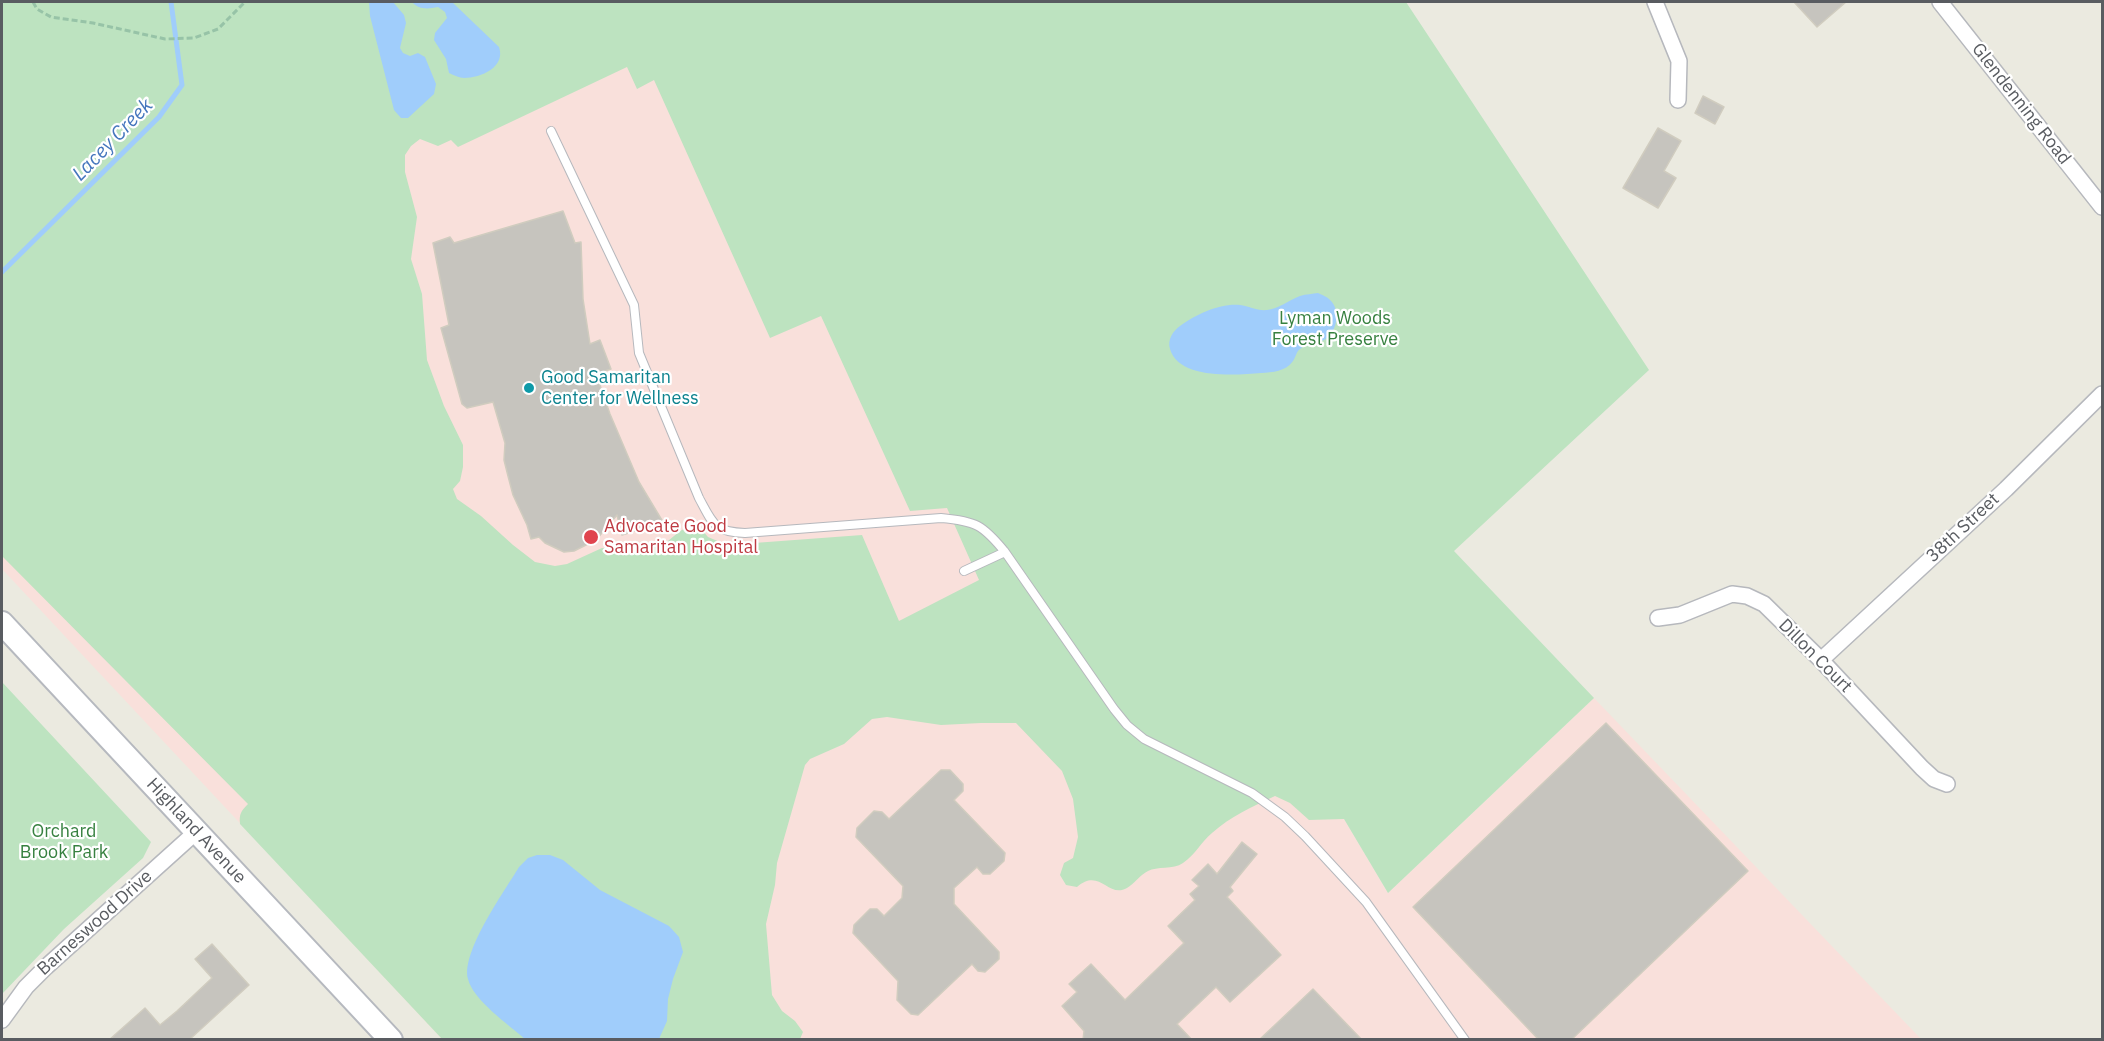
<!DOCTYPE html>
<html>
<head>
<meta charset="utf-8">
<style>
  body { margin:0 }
  #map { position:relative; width:2104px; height:1041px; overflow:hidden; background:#ebeae0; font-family:"IBM Plex Sans",sans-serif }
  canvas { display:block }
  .frame { position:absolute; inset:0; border:3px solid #595c61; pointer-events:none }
</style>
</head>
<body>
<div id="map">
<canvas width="2104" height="1041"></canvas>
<div class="frame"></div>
</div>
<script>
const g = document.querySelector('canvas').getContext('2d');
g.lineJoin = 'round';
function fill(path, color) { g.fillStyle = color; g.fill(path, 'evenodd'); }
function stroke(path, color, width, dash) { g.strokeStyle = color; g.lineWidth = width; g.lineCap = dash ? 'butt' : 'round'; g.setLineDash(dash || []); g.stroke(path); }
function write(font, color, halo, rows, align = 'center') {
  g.font = font + ' "IBM Plex Sans",sans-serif'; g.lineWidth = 4.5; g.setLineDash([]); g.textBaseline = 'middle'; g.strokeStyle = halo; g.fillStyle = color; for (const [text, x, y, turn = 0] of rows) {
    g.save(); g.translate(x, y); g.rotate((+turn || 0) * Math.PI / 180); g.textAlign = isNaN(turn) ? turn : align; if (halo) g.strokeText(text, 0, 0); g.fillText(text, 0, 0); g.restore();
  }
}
fill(new Path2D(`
  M536 2H860L1388 893 1594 698 1921 1039H442L2 569V505Z`), '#f9e0db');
fill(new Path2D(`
  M2 2H1406L1649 370 1454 551 1594 698 1388 893 1344 819 1309 820 1290 803 1275 796C1252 807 1231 816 1212 833 1201 842 1196 854 1183 863 1173 870 1157 866 1148 871 1140 875 1134 884 1127 888 1108 899 1100 867 1077 887L1066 885 1060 875 1064 863 1073 858 1078 837 1073 799 1062 771 1016 723H981L941 725 887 717 872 719 844 744 810 759 805 765 777 863 775 885 766 924 772 995 782 1011 795 1021 803 1032 800 1039H442L240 824C239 814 241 811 248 804L2 556ZM627 67 637 89 654 80 770 338 821 316 910 511 947 508 979 580 899 621 862 535 727 545 708 537 696 523 680 531 668 541 641 550 602 548 567 564 555 566 535 562 513 545 481 516 457 499 453 489 460 481 463 467V445L444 406 427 360 422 294 411 259 417 217 405 172V155L411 146 420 139 438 146 451 140 458 147Z
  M2 682 151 842 143 858 64 929 2 994Z`), '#bde3c0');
fill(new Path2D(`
  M369 2H393L404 15 406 23 400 48 403 53 410 56 418 53 425 57 436 84 434 94 408 118H401L394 110 370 16Z
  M412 2H452L499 47C506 67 481 78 464 78 459 78 454 75 449 73L446 59 434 40 435 33 447 18 445 12 438 7C428 9 419 10 412 2Z
  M1318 293C1322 295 1328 297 1330 300 1340 309 1338 328 1328 337 1320 345 1308 341 1300 349 1296 352 1296 357 1293 361 1285 372 1273 372 1261 373 1236 375 1179 380 1170 349 1167 340 1173 331 1180 326 1196 314 1221 303 1240 305 1249 306 1257 311 1267 310 1278 309 1289 300 1300 296 1306 294 1313 294 1318 293Z
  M537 855H550L563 860 600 890 669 926 679 937 683 952 673 979 668 999 667 1021 659 1039H525C509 1025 473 1000 468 979 461 952 504 892 519 867L528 858Z`), '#a0cdfb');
stroke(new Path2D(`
  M2 272 159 117 182 85 171 2`), '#a0cdfb', 5);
const building = new Path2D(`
  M1794 2H1846L1817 27Z
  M1703 96 1724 107 1715 124 1695 113Z
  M1658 128 1681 141 1664 171 1676 178 1658 208 1623 188Z
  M563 211 575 243 581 242 583 299 590 344 600 340 611 369 596 374 610 414 639 482 663 522 622 535 617 515 596 540 574 551 564 552 545 543 539 537 531 539 527 525 513 495 508 476 504 460 505 443 493 402 467 408 462 404 441 328 449 325 433 243 450 237 454 243Z
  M1606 723 1748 871 1571 1040H1539L1413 907Z
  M941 770H950L963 784V791L954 800 1005 853 1004 861 990 874H983L977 867 954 888V904L999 952V959L985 972 978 971 972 964 918 1015 911 1014 897 1000 898 981 853 933 854 925 870 909H877L884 916 902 898 903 886 856 837 857 828 874 811 882 812 889 819Z
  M1242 842 1257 854 1230 887 1233 891 1227 897 1281 955 1230 1002 1216 987 1177 1024 1192 1040H1083L1084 1031 1062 1006 1077 992 1069 984 1091 964 1125 1000 1184 943 1168 926 1195 900 1190 894 1199 886 1192 880 1208 864 1217 874Z
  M212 944 249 985 189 1040H109L145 1008 160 1025 177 1011 212 978 195 959Z
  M1313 989 1362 1040H1259Z`);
fill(building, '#c6c4be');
stroke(building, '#d0ccbf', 1.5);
const lane = new Path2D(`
  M551 131 634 305 639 353 699 498C713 524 714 532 745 533L941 518C976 521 983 525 1005 552L1114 709 1127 725 1144 739 1252 793 1285 817 1305 836 1366 902 1465 1040
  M964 571 1005 552`);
const street = new Path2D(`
  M1655 2 1679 61 1678 100
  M1940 2 2102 207
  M1658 618 1680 615 1732 594 1747 596 1764 604 1821 660 1922 768 1934 779 1947 784
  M1821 660 2006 489 2102 394
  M2 1020 26 987 46 967 196 832`);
const secondary = new Path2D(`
  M2 623 391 1040`);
stroke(lane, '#b6b8bd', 10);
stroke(street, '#b6b8bd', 18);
stroke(secondary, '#b6b9bf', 26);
stroke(new Path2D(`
  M33 2 37 9 51 17 93 23 165 39 194 38 218 29 245 2`), '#97c3a7', 3, [6, 3]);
stroke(lane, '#fff', 8);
stroke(street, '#fff', 15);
stroke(secondary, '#fff', 22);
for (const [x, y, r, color] of [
  [529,388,6,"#0f9aa8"],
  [591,537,8,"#e0444e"]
]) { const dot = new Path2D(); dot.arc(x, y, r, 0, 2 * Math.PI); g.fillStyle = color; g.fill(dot); stroke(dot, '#fff', 2); }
write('18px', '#595c61', '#fff', [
  ["Glendenning Road",2021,104,52],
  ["38th Street",1963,528,-43],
  ["Dillon Court",1815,656,45],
  ["Highland Avenue",196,831,47],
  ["Barneswood Drive",95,923,-42]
]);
write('18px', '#378140', '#fff', [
  ["Lyman Woods",1335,319],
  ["Forest Preserve",1335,340],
  ["Orchard",64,832],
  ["Brook Park",64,853]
]);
write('18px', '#0d838f', '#fff', [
  ["Good Samaritan",541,378],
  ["Center for Wellness",541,399]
], 'left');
write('18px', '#be3a42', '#fff', [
  ["Advocate Good",604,527],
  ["Samaritan Hospital",604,548]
], 'left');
write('italic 20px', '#4576bd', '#fff', [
  ["Lacey Creek",113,140,-46]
]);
</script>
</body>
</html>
